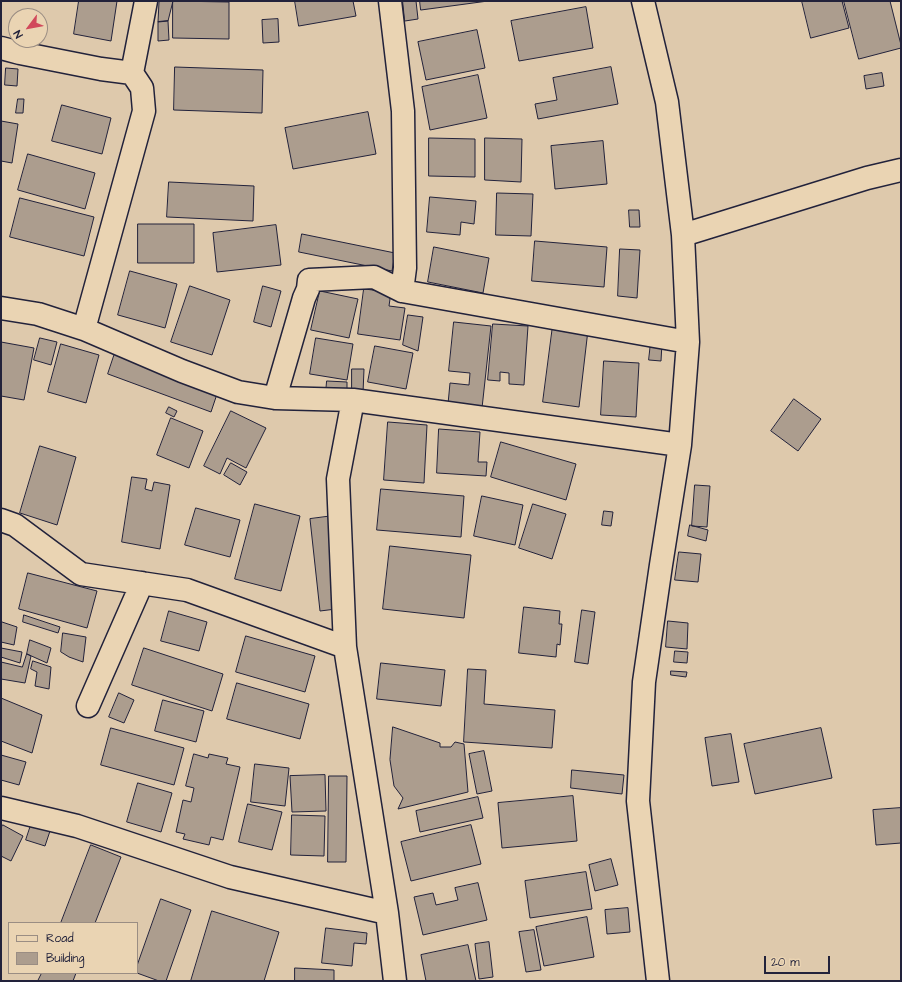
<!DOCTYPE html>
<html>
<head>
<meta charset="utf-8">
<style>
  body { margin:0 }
  #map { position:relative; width:902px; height:982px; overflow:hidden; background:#dec9ac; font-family:"Architects Daughter",sans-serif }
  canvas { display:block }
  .frame { position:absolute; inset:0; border:2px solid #22223b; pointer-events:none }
  .legend { position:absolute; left:8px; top:922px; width:130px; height:52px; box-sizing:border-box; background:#ead4b3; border:1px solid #9a8d83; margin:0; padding:5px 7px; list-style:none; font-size:12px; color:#22223b }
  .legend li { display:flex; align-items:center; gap:8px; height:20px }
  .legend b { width:20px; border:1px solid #9a8d83 }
  .north { position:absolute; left:8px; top:8px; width:40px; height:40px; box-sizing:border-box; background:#ead4b3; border:1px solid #9a8d83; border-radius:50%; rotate:238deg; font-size:11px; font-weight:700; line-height:16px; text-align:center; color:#22223b }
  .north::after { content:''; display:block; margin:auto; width:14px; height:18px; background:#d1495b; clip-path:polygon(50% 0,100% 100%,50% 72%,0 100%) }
  .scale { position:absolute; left:764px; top:956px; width:66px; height:18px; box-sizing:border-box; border:2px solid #22223b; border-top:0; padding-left:5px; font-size:12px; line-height:14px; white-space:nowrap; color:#22223b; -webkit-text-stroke:3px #ead4b3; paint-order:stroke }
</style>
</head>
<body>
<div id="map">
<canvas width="902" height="982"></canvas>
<div class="frame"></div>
<ul class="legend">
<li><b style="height:5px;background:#ead4b3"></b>Road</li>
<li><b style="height:11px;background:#ac9d8e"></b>Building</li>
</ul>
<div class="north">N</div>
<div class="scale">20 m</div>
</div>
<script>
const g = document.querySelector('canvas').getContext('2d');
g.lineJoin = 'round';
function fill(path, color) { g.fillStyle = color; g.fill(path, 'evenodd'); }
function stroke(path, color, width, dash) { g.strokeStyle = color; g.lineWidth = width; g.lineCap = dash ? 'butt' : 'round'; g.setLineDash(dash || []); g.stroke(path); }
const building = new Path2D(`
  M79 1H117L111 41 74 34Z
  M173 1 229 2V39L173 38Z
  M173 1 168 21 158 22 159 2Z
  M295 1H353L356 16 299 26Z
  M403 1H416L418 19 405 21Z
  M420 1H488L421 10Z
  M802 1H842L849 28 811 38Z
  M844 1H890L901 45V48L859 59Z
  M586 7 593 48 519 61 511 21Z
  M278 19 279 42 263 43 262 20Z
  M168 21 169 40 158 41V22Z
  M477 30 485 68 426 80 418 42Z
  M175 67 263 70 262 113 174 110Z
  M611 67 618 104 538 119 535 104 557 100 553 78Z
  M6 68 18 69 17 86 5 85Z
  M882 73 884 86 866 89 864 76Z
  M478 75 487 118 430 130 422 87Z
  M18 99H24L23 113H16Z
  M62 105 111 118 102 154 52 141Z
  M368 112 376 154 293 169 285 128Z
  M1 121 18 124 12 163 1 161Z
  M429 138 475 139V177L429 176Z
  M485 138 522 139 521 182 485 180Z
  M603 141 607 184 555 189 551 146Z
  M28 154 95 173 85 209 18 190Z
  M169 182 254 186 253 221 167 217Z
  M497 193 533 194 531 236 496 235Z
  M430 197 476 201 474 224 461 222 460 235 427 232Z
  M20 198 94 217 84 256 10 237Z
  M629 210H639L640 227H630Z
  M138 224H194V263H138Z
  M276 225 281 265 217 272 213 233Z
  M302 234 395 253 392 271 299 252Z
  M535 241 607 247 604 287 532 281Z
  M434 247 489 258 483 293 428 282Z
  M620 249 640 250 637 298 618 296Z
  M130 271 177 284 165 328 118 315Z
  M190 286 230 300 212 355 171 342Z
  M263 286 281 291 271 327 254 322Z
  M364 289 391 292 389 306 405 308 400 340 358 334Z
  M320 291 358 299 349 338 311 330Z
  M408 315 423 317 418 351 403 345Z
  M454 322 491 326 482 408 448 404 450 383 469 385 470 373 449 371Z
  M493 324 528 326 524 385 509 384V373L500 372V381L488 380Z
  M553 325 588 330 579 407 543 402Z
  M40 338 57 342 51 365 34 360Z
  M316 338 353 344 347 380 310 374Z
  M1 342 34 348 24 400 1 396Z
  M651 342 662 343 661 361 649 360Z
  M61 344 99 355 86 403 48 392Z
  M375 346 413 353 406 389 368 382Z
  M115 353 218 391 211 412 108 374Z
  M604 361 639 363 636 417 601 415Z
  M352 369H364L363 393 352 392Z
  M327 381 347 382V394L326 393Z
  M794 399 821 419 798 451 771 431Z
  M169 407 177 411 174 417 166 413Z
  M231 411 266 428 246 468 227 458 220 474 204 466Z
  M171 418 203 431 189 468 157 455Z
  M388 422 427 425 424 483 384 480Z
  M439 429 480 432 478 462H487L486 476 437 473Z
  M501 442 576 464 566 500 491 477Z
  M40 446 76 457 57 525 20 513Z
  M231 463 247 472 240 485 224 475Z
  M132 477 147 479 145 489 152 491 154 482 170 485 160 549 122 542Z
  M695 485 710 486 707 527 692 526Z
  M381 489 464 496 461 537 377 530Z
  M482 496 523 505 515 545 474 536Z
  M255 504 300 516 281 591 235 579Z
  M533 504 566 514 552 559 519 548Z
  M196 508 240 520 230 557 185 545Z
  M604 511 613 512 611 526 602 525Z
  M333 516 336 609 320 611 310 519Z
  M690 525 708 530 706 541 688 536Z
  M390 546 471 555 464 618 383 609Z
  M679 552 701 554 698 582 675 580Z
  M28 573 97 591 87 628 19 609Z
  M524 607 560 611 559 624H562L560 645 557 644 556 657 519 653Z
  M582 610 595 612 588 664 575 662Z
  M169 611 207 622 199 651 161 641Z
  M24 615 60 627 58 633 23 622Z
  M668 621 688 623 687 649 666 647Z
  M2 622 17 627 14 645 1 642V626Z
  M63 633 86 637 83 662 69 657 61 652Z
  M246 636 315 656 305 692 236 672Z
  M30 640 51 648 47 663 27 654Z
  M1 648 22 652 20 663 1 657Z
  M144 648 223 674 212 711 132 685Z
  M675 651 688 652 687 663 674 662Z
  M27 654 31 656 25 683 1 679V662L22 667Z
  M33 661 51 667 49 689 35 686 37 672 31 669Z
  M381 663 445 670 441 706 377 699Z
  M468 669 486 670 484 704 555 710 552 748 464 742Z
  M671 671 687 672 686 677 671 675Z
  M237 683 309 704 300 739 227 719Z
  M119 693 134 700 124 723 109 717Z
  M1 698 42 715 32 753 1 741Z
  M163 700 204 711 196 742 155 731Z
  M393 727 440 743V747H451L455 742 464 744 468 792 398 809 403 798 394 786 390 760Z
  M111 728 184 748 174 785 101 765Z
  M821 728 832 778 755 794 744 744Z
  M731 734 739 782 712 786 705 738Z
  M484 751 492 791 477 794 469 754Z
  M194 754 208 758 209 754 228 758 226 764 240 767 223 840 211 837 209 845 183 839 185 834 176 832 183 800 191 802 194 788 186 786Z
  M1 755 26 762 19 785 1 780Z
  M255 764 289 768 285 806 251 802Z
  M572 770 624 775 622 794 571 788Z
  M325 775 326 811 292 812 290 776Z
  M329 776H347L346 862H328Z
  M138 783 172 793 161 832 127 822Z
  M573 796 577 841 502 848 498 803Z
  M478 797 483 818 420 832 416 811Z
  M248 804 282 812 272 850 239 842Z
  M901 808V843L876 845 873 810Z
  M292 815 325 816 324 856 291 855Z
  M3 825 23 836 11 861 1 856V828Z
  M31 825 50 831 45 846 26 840Z
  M471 825 481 864 411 881 401 842Z
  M91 845 121 857 95 923H61Z
  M611 859 618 885 595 891 589 865Z
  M586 872 592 909 530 918 525 881Z
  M478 883 487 920 423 935 414 897 433 893 436 905 458 900 455 888Z
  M161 899 191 910 166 981H159L137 973V966Z
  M628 908 630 932 607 934 605 910Z
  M212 911 279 932 264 981H191Z
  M587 917 594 957 544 966 536 927Z
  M326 928 367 933 366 944 354 943 352 966 322 963Z
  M534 930 541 970 526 972 519 932Z
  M489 942 493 977 479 979 475 944Z
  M468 945 476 981H426L421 955Z
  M295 968 334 970V981H295Z
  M42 973H76L73 981H38Z`);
fill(building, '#ac9d8e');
stroke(building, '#22223b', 1);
const minor = new Path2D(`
  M390 1 403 111 405 268 402 291
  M643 1 667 102 683 235 688 342 680 445 661 565 644 682 638 801 658 981
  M1 48 20 53 101 69 132 73
  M683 235 867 178 901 170
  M1 308 38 314 84 329 182 371 238 392 275 398 353 400 680 445
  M84 329 144 111 142 88 132 73 146 1
  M275 398 304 298 308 289 309 280 374 277 402 291 688 342
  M353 400 338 479 345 647 387 913 395 981
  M1 520 15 525 81 574 187 590 345 647
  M88 706 142 583
  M1 808 77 826 230 877 387 913`);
stroke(minor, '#22223b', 25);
stroke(minor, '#ead4b3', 22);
</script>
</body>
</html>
